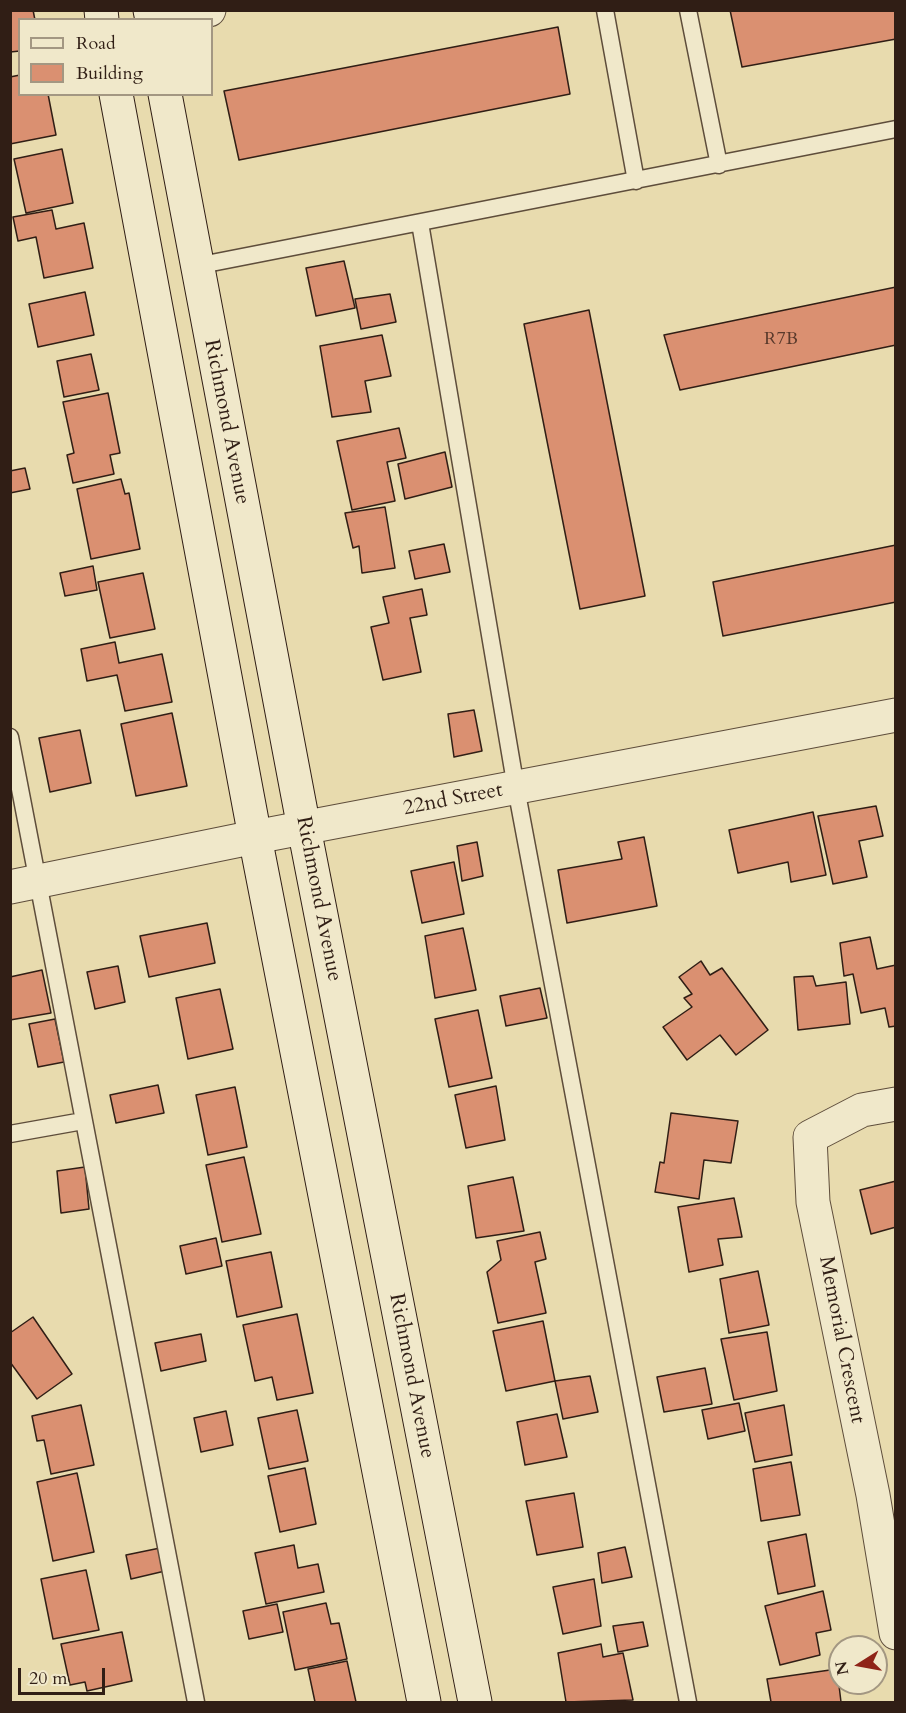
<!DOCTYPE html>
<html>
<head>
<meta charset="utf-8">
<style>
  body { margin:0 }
  #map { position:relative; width:906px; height:1713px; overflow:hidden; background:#e8dbae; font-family:Cardo,serif }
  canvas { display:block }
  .frame { position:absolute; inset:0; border:12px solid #301e15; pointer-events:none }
  .legend { position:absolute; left:18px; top:18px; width:195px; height:78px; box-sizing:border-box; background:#f0e8ca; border:2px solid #a39782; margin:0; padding:8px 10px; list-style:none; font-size:18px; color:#301e15 }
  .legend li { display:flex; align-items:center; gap:12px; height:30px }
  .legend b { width:30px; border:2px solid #a39782 }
  .north { position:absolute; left:828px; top:1635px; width:60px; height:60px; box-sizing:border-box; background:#f0e8ca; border:2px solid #a39782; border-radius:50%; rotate:259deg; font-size:16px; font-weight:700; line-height:24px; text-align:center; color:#301e15 }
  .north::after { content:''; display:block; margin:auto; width:21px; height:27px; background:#8f2418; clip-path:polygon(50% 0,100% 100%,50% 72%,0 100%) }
  .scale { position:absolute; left:18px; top:1668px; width:87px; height:27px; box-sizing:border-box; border:3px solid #301e15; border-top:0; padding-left:8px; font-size:18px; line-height:21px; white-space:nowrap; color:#301e15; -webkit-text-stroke:4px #f0e8ca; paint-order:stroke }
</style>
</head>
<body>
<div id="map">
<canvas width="906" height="1713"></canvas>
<div class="frame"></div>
<ul class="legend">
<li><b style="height:8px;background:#f0e8ca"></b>Road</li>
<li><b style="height:16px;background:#da9071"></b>Building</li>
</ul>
<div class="north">N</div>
<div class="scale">20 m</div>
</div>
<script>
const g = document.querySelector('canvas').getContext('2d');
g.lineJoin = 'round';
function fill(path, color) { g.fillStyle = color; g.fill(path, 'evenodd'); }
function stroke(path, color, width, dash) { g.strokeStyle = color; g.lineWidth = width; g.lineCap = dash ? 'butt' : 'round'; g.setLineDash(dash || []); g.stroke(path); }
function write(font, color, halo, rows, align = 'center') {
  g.font = font + ' Cardo,serif'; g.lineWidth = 6; g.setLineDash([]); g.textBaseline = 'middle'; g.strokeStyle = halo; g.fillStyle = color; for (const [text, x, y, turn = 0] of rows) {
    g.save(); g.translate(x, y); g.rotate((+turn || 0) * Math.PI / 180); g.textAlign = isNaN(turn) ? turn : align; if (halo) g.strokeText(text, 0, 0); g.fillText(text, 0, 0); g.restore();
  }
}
const building = new Path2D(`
  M10 10H33L35 20H20V51L10 52Z
  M730 10H896V39L742 67Z
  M558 27 570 94 239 160 224 91Z
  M20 75V94H48L56 135 10 144V77Z
  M62 149 73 203 26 213 14 159Z
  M52 210 56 229 84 223 93 268 44 278 36 237 18 241 13 217Z
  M344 261 355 308 316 316 306 268Z
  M896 287V345L680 390 664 335Z
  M85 292 94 335 38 347 29 304Z
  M390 294 396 322 361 329 355 299Z
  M589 310 645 596 580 609 524 324Z
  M382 335 391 376 365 381 371 412 332 417 320 346Z
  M91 354 99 390 64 397 57 361Z
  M108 393 120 453 110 455 114 474 73 483 67 455 74 453 63 402Z
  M399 428 406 458 387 462 395 501 352 510 337 441Z
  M445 452 452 487 405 499 398 464Z
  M25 468 30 489 10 493V471Z
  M121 479 125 494 129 493 140 549 91 559 77 489Z
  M385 507 395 568 362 573 359 546 353 548 345 513Z
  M444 544 450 572 415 579 409 551Z
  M896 545V602L723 636 713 582Z
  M93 566 97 590 65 596 60 573Z
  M143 573 155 629 110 638 98 582Z
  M422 589 427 615 410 618 421 672 383 680 371 627 389 623 383 597Z
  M115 642 119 663 162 654 172 702 125 711 117 675 87 681 81 649Z
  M474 710 482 751 454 757 448 714Z
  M172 713 187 786 136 796 121 724Z
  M80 730 91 783 50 792 39 738Z
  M876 806 883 836 859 841 867 877 833 884 818 816Z
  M813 812 826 875 791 882 788 862 738 873 729 830Z
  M644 837 657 906 567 923 558 870 622 859 618 842Z
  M477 842 483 876 462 881 457 846Z
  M454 862 464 914 422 923 411 871Z
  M207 923 215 963 149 977 140 936Z
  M463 928 476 990 435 998 425 936Z
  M870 937 877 969 896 965V1026L889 1027 885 1008 861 1013 853 974 844 976 840 943Z
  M701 961 710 975 722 968 768 1030 736 1055 720 1035 687 1060 663 1027 692 1007 684 998 692 994 679 977Z
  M118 966 125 1002 95 1009 87 972Z
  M42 970 51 1013 10 1020V977Z
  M813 976 816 986 846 982 850 1024 798 1030 794 977Z
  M540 988 547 1018 506 1026 500 996Z
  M220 989 233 1049 188 1059 176 998Z
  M478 1010 492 1078 449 1087 435 1019Z
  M55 1019 64 1062 38 1067 29 1024Z
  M158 1085 164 1113 116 1123 110 1095Z
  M496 1086 505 1140 466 1148 455 1095Z
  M235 1087 247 1147 208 1155 196 1095Z
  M671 1113 738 1121 731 1163 704 1160 699 1199 655 1192 660 1162 664 1163Z
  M244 1157 261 1234 222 1242 206 1165Z
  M85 1167 89 1209 61 1213 57 1171Z
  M513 1177 524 1231 476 1238 468 1186Z
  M896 1181V1227L871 1234 860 1190Z
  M734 1198 742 1237 718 1239 723 1265 689 1272 678 1207Z
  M540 1232 546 1259 535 1262 546 1313 498 1323 487 1272 501 1260 497 1241Z
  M216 1238 222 1266 186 1274 180 1246Z
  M271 1252 282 1307 237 1317 226 1261Z
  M758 1271 769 1325 729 1333 720 1279Z
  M297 1314 313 1393 277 1400 272 1377 255 1381 243 1325Z
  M33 1317 72 1374 37 1399 10 1362V1333Z
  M543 1321 555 1381 506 1391 493 1331Z
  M767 1332 777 1391 734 1400 721 1339Z
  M201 1334 206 1361 161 1371 155 1343Z
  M705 1368 712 1404 664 1412 657 1377Z
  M590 1376 598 1412 563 1419 555 1381Z
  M739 1403 745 1431 708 1439 702 1410Z
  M81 1405 94 1465 51 1474 44 1440 37 1441 32 1416Z
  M784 1405 792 1455 755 1462 745 1413Z
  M297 1410 308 1461 269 1469 258 1418Z
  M226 1411 233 1445 201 1452 194 1418Z
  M557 1414 567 1457 525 1465 517 1422Z
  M791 1462 800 1515 761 1521 753 1469Z
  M305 1468 316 1524 280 1532 268 1476Z
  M77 1473 94 1552 53 1561 37 1482Z
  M574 1493 583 1547 537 1555 526 1501Z
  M806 1534 815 1586 778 1594 768 1542Z
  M294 1545 298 1568 318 1564 324 1592 266 1604 255 1553Z
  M625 1547 632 1577 602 1583 598 1553Z
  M160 1548 165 1571 131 1579 126 1555Z
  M86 1570 99 1630 53 1639 41 1579Z
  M594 1579 601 1626 563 1634 553 1587Z
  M823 1591 831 1630 816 1633 820 1655 780 1665 765 1606Z
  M326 1603 331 1624 339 1623 347 1659 295 1670 283 1612Z
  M277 1604 283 1632 249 1639 243 1611Z
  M643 1622 648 1646 618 1652 613 1626Z
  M122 1632 132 1681 87 1691 85 1682 70 1685 61 1644Z
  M601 1644 603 1657 623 1653 633 1700 566 1702 558 1653Z
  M347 1661 356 1702H315L308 1669Z
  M837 1669 841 1702H771L767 1679Z`);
fill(building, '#da9071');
stroke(building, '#301e15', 1.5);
const service = new Path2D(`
  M605 10 636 181
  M688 10 719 165
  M420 223 516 788 688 1702
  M196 266 896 129
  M10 737 196 1702
  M10 1134 83 1121`);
const minor = new Path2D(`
  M163 20 209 10
  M10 887 255 837 896 715
  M896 1104 862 1110 810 1137 813 1202 873 1495 896 1633`);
const secondary = new Path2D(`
  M101 10 102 20
  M150 10 152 20
  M116 94 255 837 424 1702
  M165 94 304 828 475 1702`);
stroke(service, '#5e4d3b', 19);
stroke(minor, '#5e4d3b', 35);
stroke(secondary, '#301e15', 35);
stroke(service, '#f0e8ca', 16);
stroke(minor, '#f0e8ca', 33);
stroke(secondary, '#f0e8ca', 33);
write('18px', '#5a3a2c', null, [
  ["R7B",781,340]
]);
write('21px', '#301e15', '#f0e8ca', [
  ["Richmond Avenue",226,422,79],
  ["22nd Street",453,800,-11],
  ["Richmond Avenue",318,899,79],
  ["Memorial Crescent",841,1340,79],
  ["Richmond Avenue",411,1376,79]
]);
</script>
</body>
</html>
